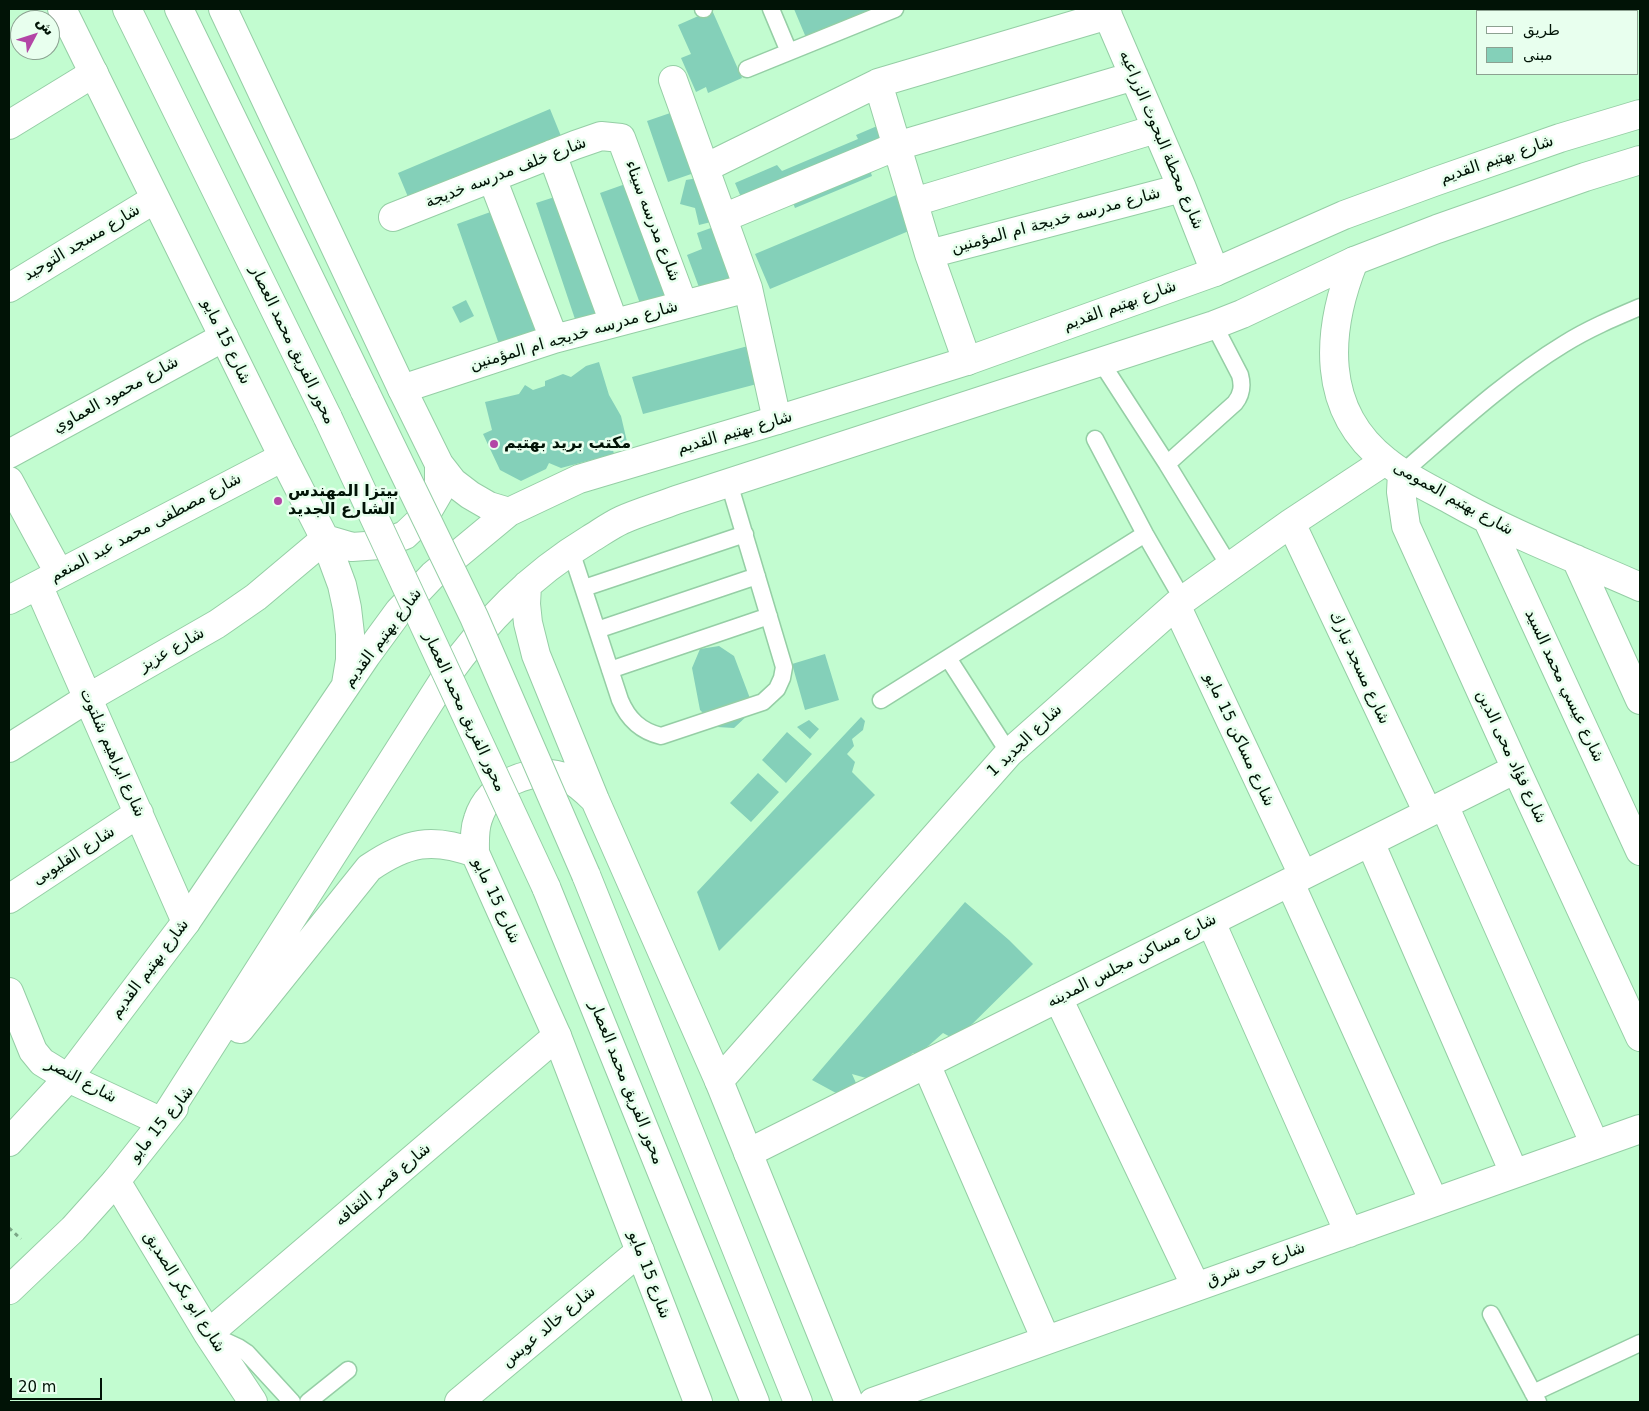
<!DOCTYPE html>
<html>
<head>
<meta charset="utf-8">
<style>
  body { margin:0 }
  #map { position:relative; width:1649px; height:1411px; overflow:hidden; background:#c2fcd0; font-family:"DejaVu Sans","Noto Naskh Arabic",sans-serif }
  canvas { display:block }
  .frame { position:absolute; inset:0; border:10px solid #011306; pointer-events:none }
  .legend { position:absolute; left:1476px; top:10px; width:162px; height:65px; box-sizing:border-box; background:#e8ffee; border:1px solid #8ca191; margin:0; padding:6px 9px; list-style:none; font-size:15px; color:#011306 }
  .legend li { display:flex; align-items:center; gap:10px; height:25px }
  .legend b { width:25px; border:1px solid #8ca191 }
  .north { position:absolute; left:10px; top:10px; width:50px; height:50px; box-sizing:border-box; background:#e8ffee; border:1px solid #8ca191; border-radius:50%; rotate:50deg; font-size:14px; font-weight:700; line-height:20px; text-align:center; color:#011306 }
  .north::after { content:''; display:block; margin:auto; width:18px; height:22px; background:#b346a6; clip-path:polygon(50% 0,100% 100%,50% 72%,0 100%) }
  .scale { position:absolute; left:10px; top:1378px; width:92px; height:22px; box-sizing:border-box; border:2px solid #011306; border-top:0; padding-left:6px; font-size:15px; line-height:18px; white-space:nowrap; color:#011306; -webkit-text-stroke:4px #e8ffee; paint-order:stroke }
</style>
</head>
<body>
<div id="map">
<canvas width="1649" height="1411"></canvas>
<div class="frame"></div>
<ul class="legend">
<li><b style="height:6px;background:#fff"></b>طريق</li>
<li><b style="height:14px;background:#84d0b9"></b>مبنى</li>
</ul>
<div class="north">ش</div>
<div class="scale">20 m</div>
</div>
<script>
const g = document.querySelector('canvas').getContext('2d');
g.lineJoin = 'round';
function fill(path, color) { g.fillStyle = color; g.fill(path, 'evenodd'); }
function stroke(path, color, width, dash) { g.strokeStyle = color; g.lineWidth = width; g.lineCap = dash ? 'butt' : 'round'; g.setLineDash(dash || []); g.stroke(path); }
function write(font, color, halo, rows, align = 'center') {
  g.font = font + ' "DejaVu Sans","Noto Naskh Arabic",sans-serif'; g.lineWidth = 5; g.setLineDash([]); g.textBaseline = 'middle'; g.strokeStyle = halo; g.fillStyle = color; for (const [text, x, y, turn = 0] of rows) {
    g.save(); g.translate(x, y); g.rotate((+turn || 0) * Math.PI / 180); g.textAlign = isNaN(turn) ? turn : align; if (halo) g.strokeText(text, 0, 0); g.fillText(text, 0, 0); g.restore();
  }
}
fill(new Path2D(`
  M794 9H882L807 40Z
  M712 10 742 78 708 93 706 87 696 92 681 58 691 54 678 25Z
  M550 109 563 141 411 204 398 173Z
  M676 111 697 172 668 182 647 121Z
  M896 118 870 170 872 176 795 208 793 203 751 221 735 183 777 165 782 171 858 139 856 135Z
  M704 177 715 221 699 225 695 208 680 204 686 180Z
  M631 182 675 300 642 309 600 193Z
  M901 193 916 228 770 289 755 254Z
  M564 194 607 318 578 328 536 203Z
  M496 210 541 339 502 353 457 224Z
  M722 224 741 276 700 290 687 255 702 249 697 233Z
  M466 300 474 316 460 323 452 307Z
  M763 342 772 380 643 414 632 377Z
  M599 362 609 395 621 416 628 446 613 450 614 454 561 468 549 463 546 469 521 481 500 470 483 434 492 430 485 402 519 394 525 385 533 390 545 386V381L563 374 571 377 586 366Z
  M719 646 734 656 751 701 749 714 734 728 717 727 700 710 692 668 700 649Z
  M825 654 839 700 805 710 792 664Z
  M861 717 865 721 863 730 852 739 854 746 847 754 855 762 852 772 875 795 719 951 697 892Z
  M809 720 819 729 810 739 797 727Z
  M787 732 812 754 786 783 762 760Z
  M758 773 779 792 751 822 730 803Z
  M965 902 1009 940 1033 964 956 1040 943 1033 919 1054 913 1053 880 1082 852 1074 856 1083 836 1093 812 1080Z`), '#84d0b9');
const lane = new Path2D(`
  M703 9H704
  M771 9 789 52
  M747 69 895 9
  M1101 362 1167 464 1230 567
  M1095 439 1145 534 1183 600
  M1167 464 1235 403C1242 394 1243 386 1240 375L1214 325
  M1402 473C1454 428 1505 380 1564 344 1588 329 1614 318 1640 307
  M571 551 620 700C628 719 640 731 661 736L763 702 777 689 782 678 784 667 729 483
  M584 588 745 534
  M597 630 757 576
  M948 658 1009 753
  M610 670 769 616
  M881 700 1145 534
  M1491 1314 1538 1402
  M210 1334 238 1347 247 1353 292 1402
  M1533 1393 1640 1343
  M308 1402 348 1370`);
const street = new Path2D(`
  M1105 9 1182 188 1215 272
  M673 80 748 288 777 420
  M878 83 929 254 967 361
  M9 125 94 73
  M552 154 614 323
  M705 168 878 83 1108 15
  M492 178 554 339
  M914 202 1156 129
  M393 217 575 145 601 136 621 138 683 304
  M723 218 897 146 1134 76
  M929 254 1182 188
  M1354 261C1326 331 1320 410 1386 461 1405 477 1429 488 1451 500 1511 534 1577 559 1640 587
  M9 288 155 199
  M402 389 554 339 748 288
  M9 454 224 337
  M1402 473 1401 492 1406 526 1516 769 1640 1037
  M9 481 59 573
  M1488 521 1640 851
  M1291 523 1428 813
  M1576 559 1640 700
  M38 585 186 922
  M9 600 283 457
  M1176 605 1303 875
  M9 748 88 698 217 624 256 597 325 539
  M1444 805 1595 1145
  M1370 842 1514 1173
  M1290 883 1434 1202
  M9 899 139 813
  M1211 922 1349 1233
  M9 992 33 1051 42 1062 68 1078 162 1122
  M1058 998 1196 1287
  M926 1064 1046 1340
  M719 1081 1009 753 1176 605 1291 523 1385 461
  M748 1153 1516 769
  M116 1181 208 1334 253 1402
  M208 1334 557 1036
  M459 1402 640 1251
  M873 1402 1640 1129`);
const secondary = new Path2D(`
  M62 9 283 457 325 539 342 585 347 608 350 634V660L346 684
  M127 9 328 418
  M179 9 365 392
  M223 9 402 389 439 464 453 482 470 495 489 506 509 512
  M325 539 352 547 380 545 405 535 425 516 439 492V464
  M527 585 526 604 528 623 536 655 595 800 719 1081 849 1402
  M594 799C586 791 578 783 567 778 533 765 489 783 478 819 474 830 475 841 475 853L557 1036 698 1402
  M586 875 798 1402
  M546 887 755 1402
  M240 1029 369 868C407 842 432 837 475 853
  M162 1122 445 678C486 621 529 576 590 539 600 533 611 525 622 520 640 512 658 507 676 500L1214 325 1242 314 1354 261 1437 229 1585 177 1640 160
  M9 1142 68 1078 186 922 366 656 399 611 433 575 509 512 579 479 777 420 967 361 1215 272 1344 215 1434 182 1560 138 1640 114
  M9 1290 73 1229 116 1181 174 1108`);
stroke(lane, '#95cea5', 19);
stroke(street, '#95cea5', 30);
stroke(secondary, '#95cea5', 30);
stroke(new Path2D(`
  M9 1228 21 1239`), '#7ca887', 3, [4, 4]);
stroke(lane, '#fff', 16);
stroke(street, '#fff', 28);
stroke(secondary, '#fff', 28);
const secondaryBridge = new Path2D(`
  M365 392 474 617 586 875
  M328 418 546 887`);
stroke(secondaryBridge, '#95cea5', 30, []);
stroke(secondaryBridge, '#fff', 28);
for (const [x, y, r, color] of [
  [494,444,5,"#b346a6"],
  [278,501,5,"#b346a6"]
]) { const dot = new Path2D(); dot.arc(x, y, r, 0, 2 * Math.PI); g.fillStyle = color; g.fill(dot); stroke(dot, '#e8ffee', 2); }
write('16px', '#011306', '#e8ffee', [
  ["شارع محطة البحوث الزراعيه",1161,140,67],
  ["شارع بهتيم القديم",1497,160,-19],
  ["شارع خلف مدرسه خديجة",506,173,-21],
  ["شارع مدرسه سيناء",652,221,69],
  ["شارع مدرسه خديجة ام المؤمنين",1056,221,-15],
  ["شارع مسجد التوحيد",82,243,-31],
  ["شارع بهتيم القديم",1120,306,-20],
  ["شارع مدرسه خديجه ام المؤمنين",574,336,-16],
  ["شارع 15 مايو",226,342,64],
  ["محور الفريق محمد العصار",292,345,64],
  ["شارع محمود العماوي",116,395,-29],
  ["شارع بهتيم القديم",735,433,-16],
  ["شارع بهتيم العمومى",1453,499,29],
  ["شارع مصطفى محمد عبد المنعم",146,528,-28],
  ["شارع بهتيم القديم",383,638,-53],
  ["شارع عزيز",172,650,-30],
  ["شارع مسجد تبارك",1359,668,65],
  ["شارع عيسي محمد السيد",1564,686,65],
  ["محور الفريق محمد العصار",464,712,65],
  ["شارع مساكن 15 مايو",1239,740,65],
  ["شارع الجديد 1",1025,741,-44],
  ["شارع ابراهيم شلتوت",112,753,66],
  ["شارع فؤاد محى الدين",1511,757,65],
  ["شارع القليوبى",74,856,-33],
  ["شارع 15 مايو",496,901,65],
  ["شارع مساكن مجلس المدينه",1132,961,-27],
  ["شارع بهتيم القديم",150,969,-53],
  ["شارع النصر",81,1081,28],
  ["محور الفريق محمد العصار",626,1083,68],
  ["شارع 15 مايو",162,1124,-51],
  ["شارع قصر الثقافه",383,1185,-40],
  ["شارع حى شرق",1256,1265,-20],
  ["شارع 15 مايو",649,1275,69],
  ["شارع ابو بكر الصديق",184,1292,58],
  ["شارع خالد عويس",549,1327,-40]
]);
write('bold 16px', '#011306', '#e8ffee', [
  ["مكتب بريد بهتيم",504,444],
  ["بيتزا المهندس",288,492],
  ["الشارع الجديد",288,510]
], 'left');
</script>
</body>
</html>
